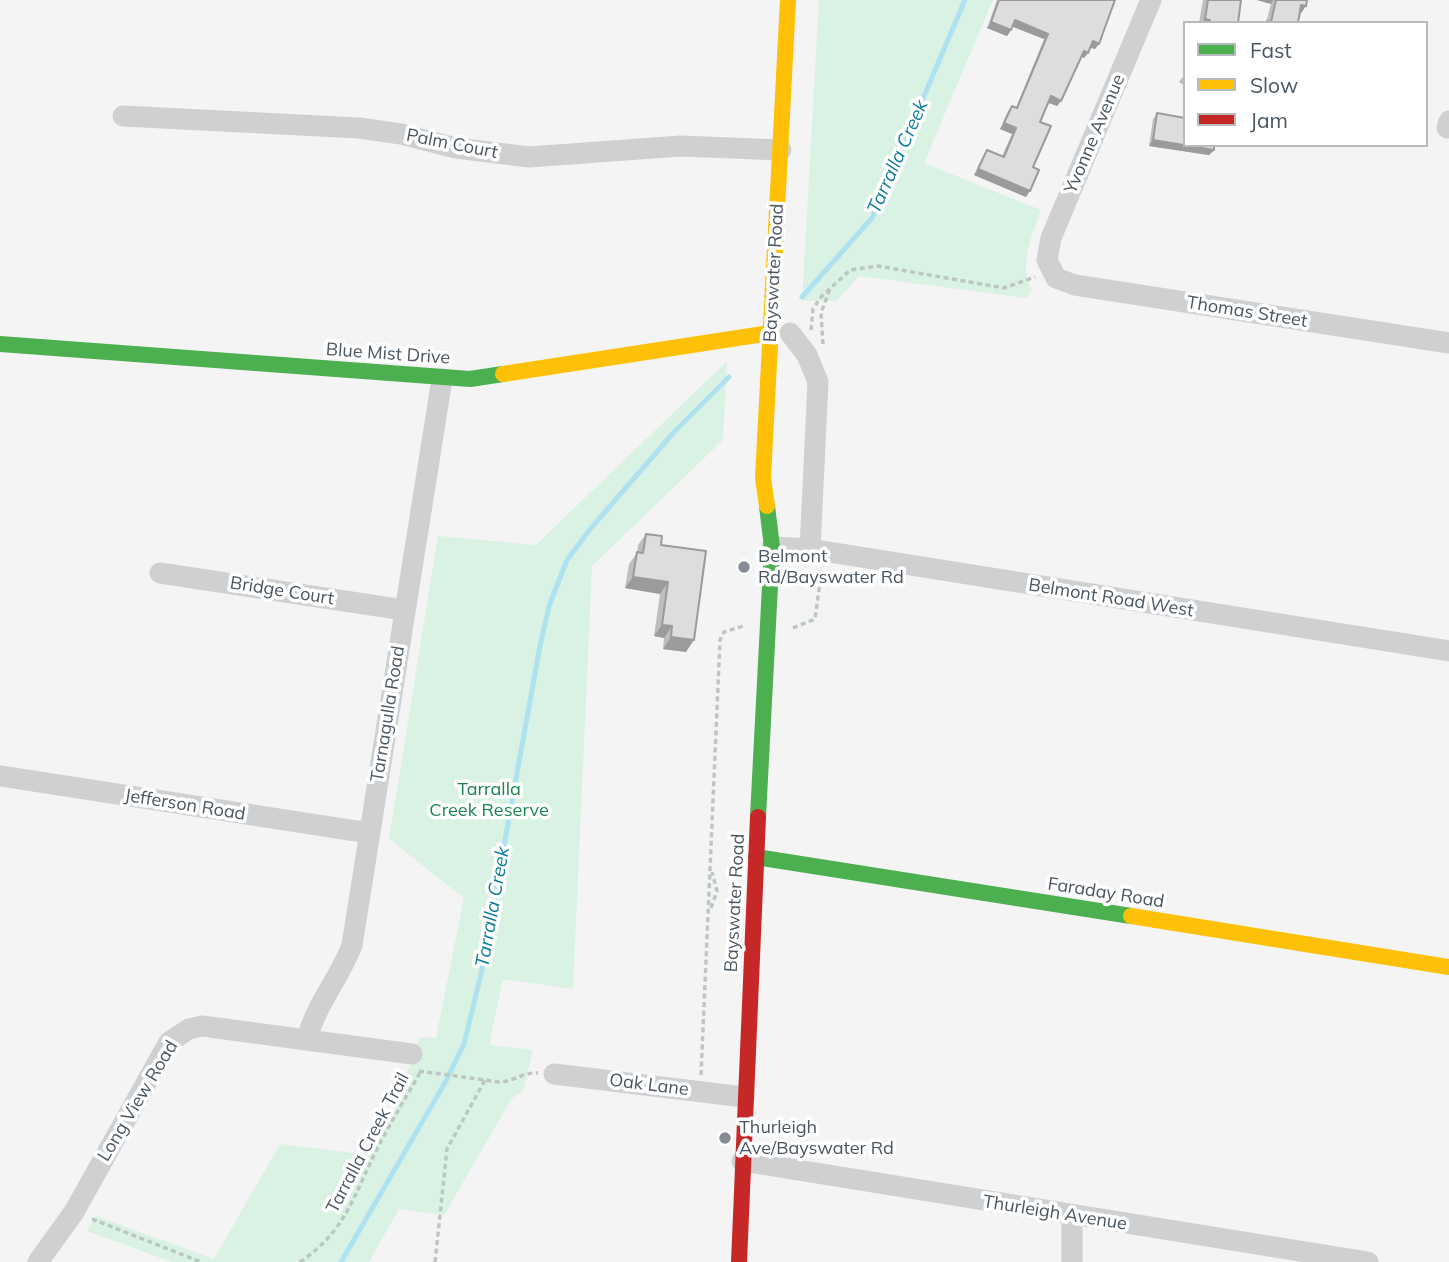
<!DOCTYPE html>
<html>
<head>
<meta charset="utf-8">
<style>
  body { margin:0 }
  #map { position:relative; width:1449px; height:1262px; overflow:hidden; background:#f4f4f4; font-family:Mulish,sans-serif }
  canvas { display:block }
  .legend { position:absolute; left:1183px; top:21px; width:245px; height:126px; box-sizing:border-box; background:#fff; border:2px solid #b7bbc0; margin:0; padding:9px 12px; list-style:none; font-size:21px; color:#4a5661 }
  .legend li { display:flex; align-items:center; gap:14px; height:35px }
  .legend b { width:35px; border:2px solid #b7bbc0 }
</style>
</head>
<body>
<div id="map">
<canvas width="1449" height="1262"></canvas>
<ul class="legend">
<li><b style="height:9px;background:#4caf50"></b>Fast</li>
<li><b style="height:9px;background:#ffc107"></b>Slow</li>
<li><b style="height:9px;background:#c62828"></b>Jam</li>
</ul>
</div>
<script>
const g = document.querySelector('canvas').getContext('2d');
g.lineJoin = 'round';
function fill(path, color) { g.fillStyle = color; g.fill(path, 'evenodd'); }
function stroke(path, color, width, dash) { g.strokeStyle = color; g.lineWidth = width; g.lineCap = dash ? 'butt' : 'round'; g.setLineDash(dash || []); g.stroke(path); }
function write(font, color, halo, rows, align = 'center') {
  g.font = font + ' Mulish,sans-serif'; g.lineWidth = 7; g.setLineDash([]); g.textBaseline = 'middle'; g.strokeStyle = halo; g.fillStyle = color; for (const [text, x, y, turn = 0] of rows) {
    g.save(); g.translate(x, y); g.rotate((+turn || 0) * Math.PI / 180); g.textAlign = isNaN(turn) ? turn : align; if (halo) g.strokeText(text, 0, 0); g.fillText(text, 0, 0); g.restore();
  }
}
fill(new Path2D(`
  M819 0H993L924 163 1041 210C1032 237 1018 263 1032 290L1026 298 859 276 837 301H802Z
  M727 361 723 440 592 566 573 989 503 979 489 1045 533 1050 523 1092 512 1098 444 1215 399 1209 369 1262H172L87 1231 96 1216 214 1259 280 1144 369 1155 410 1084 406 1076 420 1037 436 1038 464 898 389 839 438 536 536 545Z`), '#d9f2e3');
stroke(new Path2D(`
  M802 297 872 218 965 0
  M341 1262 446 1081 464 1044 481 974 539 651 549 606 567 560 591 528 675 431 729 377`), '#aee2f0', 5);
stroke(new Path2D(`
  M811 330 813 309 821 297 850 270 878 266 1004 288 1035 277
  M823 344 821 313 830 289
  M793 628 815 619 822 568
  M711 908 717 891 712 872
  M419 1071 499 1082C513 1082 523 1072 538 1073
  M701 1075 720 640 724 632 743 626
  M92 1219 201 1262
  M300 1262C347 1230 354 1194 378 1147 391 1121 407 1096 421 1071
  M435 1262 447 1149 485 1080`), '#bcc7c4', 3.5, [5, 3.5]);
stroke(new Path2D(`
  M1151 0 1051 238 1047 260 1056 278 1075 285 1449 343
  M123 116 359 128 401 134 456 148 529 157 681 146 781 150
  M1447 128 1449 121
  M790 333 807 355 818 382 810 549
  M772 547 810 549 1449 651
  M160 573 404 610
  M0 776 369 833
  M307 1040C315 1005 340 978 352 945L442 379
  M554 1074 744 1097
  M742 1161 1368 1262
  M38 1262 74 1212 169 1042 189 1029 202 1026 412 1054
  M1072 1262V1216`), '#ced0d2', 21);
stroke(new Path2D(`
  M0 344 470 379 503 374
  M758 817 772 547 767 506
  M756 857 1131 916`), '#4caf50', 16);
stroke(new Path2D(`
  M503 374 770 333
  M767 506 763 478 788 0
  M1131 916 1449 967`), '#ffc107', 16);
stroke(new Path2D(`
  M739 1262 758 817`), '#c62828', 16);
fill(new Path2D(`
  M997 0H1115L1095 49 1090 48 1084 58 1081 57 1061 101 1057 106 1048 103 1040 122 1033 167 1026 197 974 175 983 156 987 150 1002 156 1012 134 1000 129 1008 111 1012 106 1016 108 1044 39 1013 27 1007 36 987 28Z
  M1203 0H1241L1238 23H1199Z
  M1257 0H1307L1299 16 1298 23H1266L1271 4Z
  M1185 74V86L1179 82Z
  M1157 113 1214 150 1209 155 1149 146 1153 119Z
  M646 534 661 545 686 652 663 649 664 638 654 636 660 594 625 588 629 564 637 553 638 545Z`), '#bebebf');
fill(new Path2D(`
  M1257 0H1273L1271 4Z
  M1301 5 1306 6 1299 16Z
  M1205 19 1210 20 1208 23H1202Z
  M1015 20 1048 34 1044 39 1011 26Z
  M991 22 1011 30 1007 36 987 28Z
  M1093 41 1099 44 1095 49 1089 47Z
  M1084 51 1088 53 1084 58 1080 56Z
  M1051 96 1061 101 1057 106 1047 102Z
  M1004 123 1016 128 1012 134 1000 129Z
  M1153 140 1214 150 1209 155 1149 146Z
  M978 169 1030 191 1026 197 974 175Z
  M633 577 668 582 660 594 625 588Z
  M662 625 672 626 664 638 654 636Z
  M671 637 694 640 686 652 663 649Z`), '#9b9b9b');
const building = new Path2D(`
  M999 0H1115L1099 44 1093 41 1088 53 1084 51 1061 101 1051 96 1040 122 1051 126 1033 167 1039 170 1030 191 978 169 987 150 1004 157 1016 128 1004 123 1012 106 1017 108 1048 34 1015 20 1011 30 991 22Z
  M1208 0H1241L1238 23H1210V20L1205 19Z
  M1276 0H1307L1306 6 1301 5 1298 23H1267V21L1271 22Z
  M1157 113 1185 118V145H1214V150L1153 140Z
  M646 534 662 536 661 545 706 551 694 640 671 637 672 626 662 625 668 582 633 577 637 552 643 553Z`);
fill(building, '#ddddde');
stroke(building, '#9b9b9b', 2);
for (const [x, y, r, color] of [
  [744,567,7,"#868d94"],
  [725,1138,7,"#868d94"]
]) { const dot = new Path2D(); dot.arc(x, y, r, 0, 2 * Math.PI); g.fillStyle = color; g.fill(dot); stroke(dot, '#fff', 2.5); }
write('18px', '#4a5661', '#fff', [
  ["Yvonne Avenue",1095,134,-67],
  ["Palm Court",452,144,11],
  ["Bayswater Road",774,273,-87],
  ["Thomas Street",1247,312,9],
  ["Blue Mist Drive",388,354,4],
  ["Bridge Court",282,591,9],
  ["Belmont Road West",1111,598,9],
  ["Tarnagulla Road",388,714,-81],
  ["Jefferson Road",185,805,9],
  ["Faraday Road",1106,893,9],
  ["Bayswater Road",735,903,-87],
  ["Oak Lane",649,1085,7],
  ["Long View Road",138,1101,-59],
  ["Tarralla Creek Trail",368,1143,-62],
  ["Thurleigh Avenue",1055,1213,9]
]);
write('18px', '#4a5661', '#fff', [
  ["Belmont",758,557],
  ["Rd/Bayswater Rd",758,578],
  ["Thurleigh",739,1128],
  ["Ave/Bayswater Rd",739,1149]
], 'left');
write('18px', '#17864f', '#fff', [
  ["Tarralla",489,790],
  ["Creek Reserve",489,811]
]);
write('italic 19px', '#0c7c9b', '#fff', [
  ["Tarralla Creek",898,157,-66],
  ["Tarralla Creek",493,907,-80]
]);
</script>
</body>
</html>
